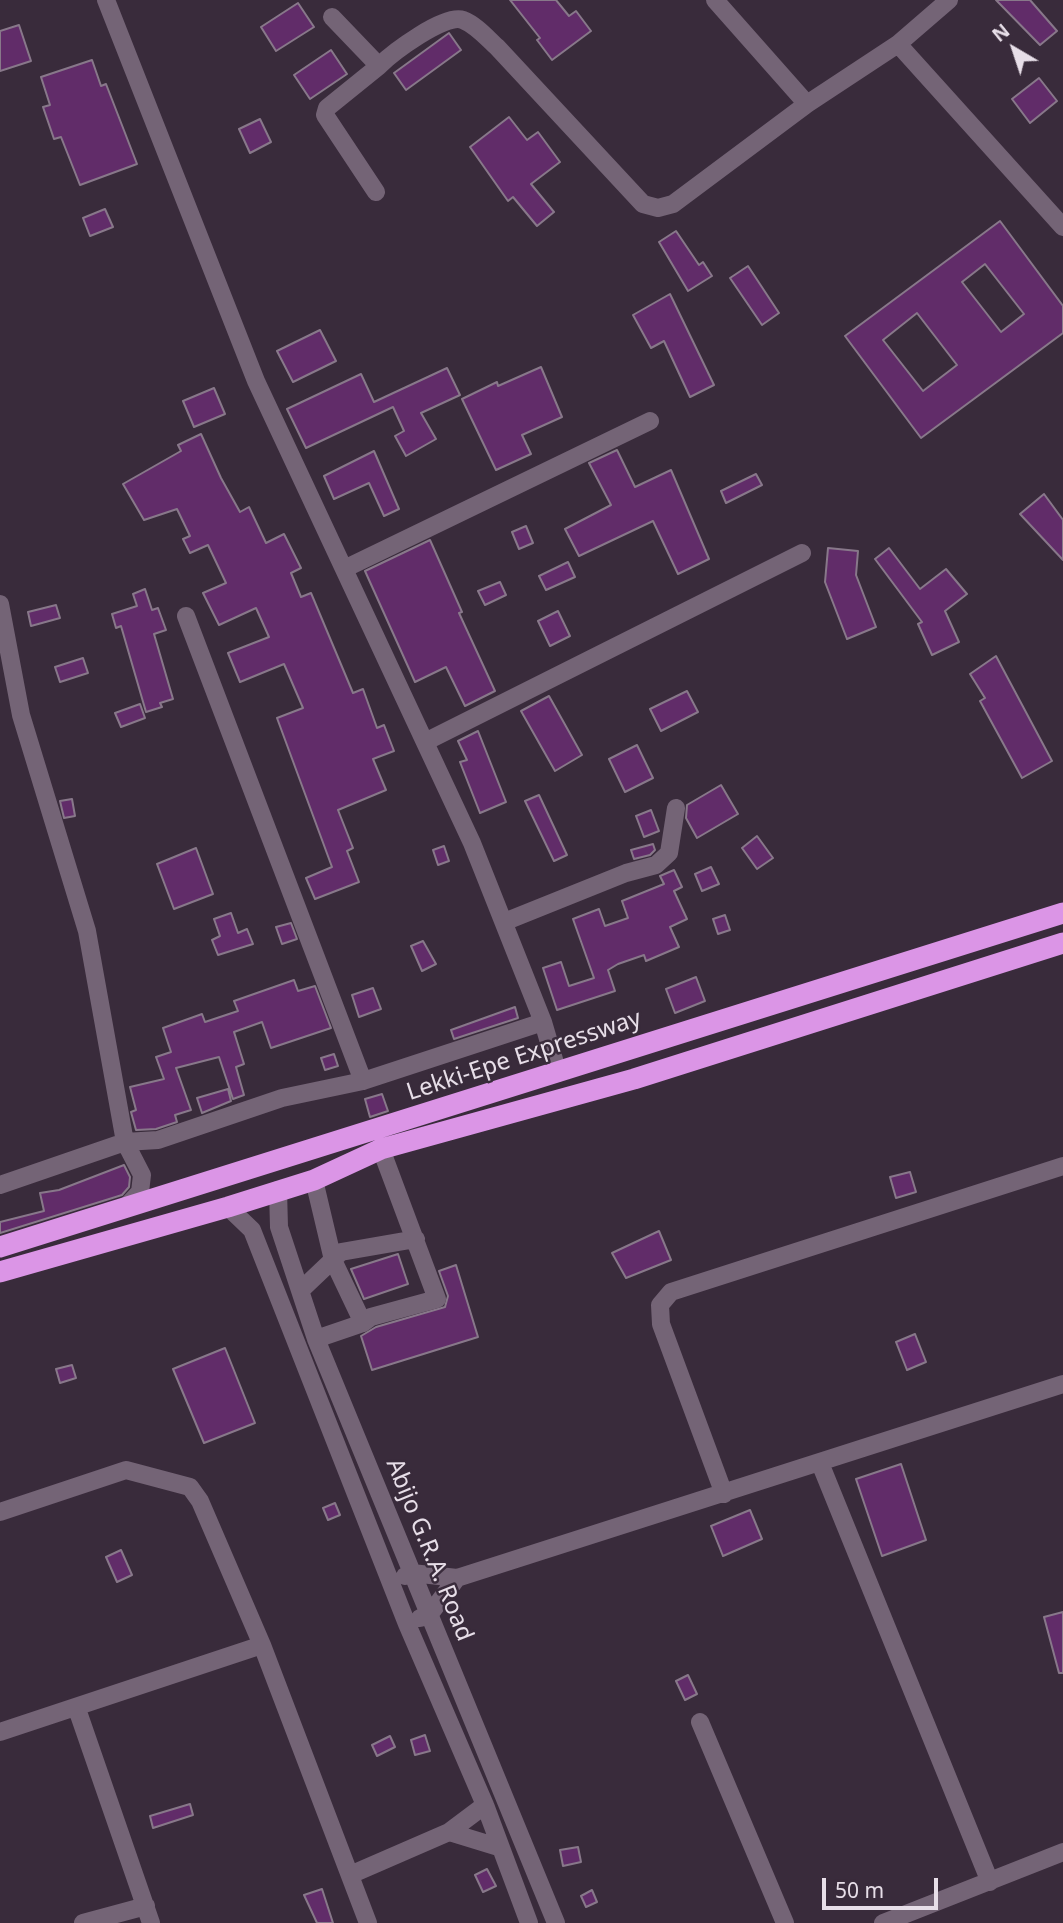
<!DOCTYPE html>
<html>
<head>
<meta charset="utf-8">
<style>
  body { margin:0 }
  #map { position:relative; width:1063px; height:1923px; overflow:hidden; background:#392b3b; font-family:"Noto Sans",sans-serif }
  canvas { display:block }
  .north { position:absolute; left:979px; top:14px; width:70px; height:70px; -webkit-text-stroke:5px #392b3b; paint-order:stroke; rotate:321deg; font-size:19px; font-weight:700; line-height:28px; text-align:center; color:#e7dee8 }
  .north::after { content:''; display:block; margin:auto; width:24px; height:32px; background:#e7dee8; clip-path:polygon(50% 0,100% 100%,50% 72%,0 100%) }
  .scale { position:absolute; left:822px; top:1878px; width:116px; height:32px; box-sizing:border-box; border:4px solid #e7dee8; border-top:0; padding-left:9px; font-size:21px; line-height:24px; white-space:nowrap; color:#e7dee8; -webkit-text-stroke:5px #392b3b; paint-order:stroke }
</style>
</head>
<body>
<div id="map">
<canvas width="1063" height="1923"></canvas>
<div class="north">N</div>
<div class="scale">50 m</div>
</div>
<script>
const g = document.querySelector('canvas').getContext('2d');
g.lineJoin = 'round';
function fill(path, color) { g.fillStyle = color; g.fill(path, 'evenodd'); }
function stroke(path, color, width, dash) { g.strokeStyle = color; g.lineWidth = width; g.lineCap = dash ? 'butt' : 'round'; g.setLineDash(dash || []); g.stroke(path); }
function write(font, color, halo, rows, align = 'center') {
  g.font = font + ' "Noto Sans",sans-serif'; g.lineWidth = 5; g.setLineDash([]); g.textBaseline = 'middle'; g.strokeStyle = halo; g.fillStyle = color; for (const [text, x, y, turn = 0] of rows) {
    g.save(); g.translate(x, y); g.rotate((+turn || 0) * Math.PI / 180); g.textAlign = isNaN(turn) ? turn : align; if (halo) g.strokeText(text, 0, 0); g.fillText(text, 0, 0); g.restore();
  }
}
const building = new Path2D(`
  M510 0H556L569 16 576 11 591 31 552 60 537 40 540 38Z
  M996 0H1030L1057 31 1040 45Z
  M298 3 314 27 276 51 261 27Z
  M19 25 31 61 0 71V31Z
  M449 33 461 50 406 90 394 73Z
  M331 50 347 74 310 99 294 75Z
  M92 60 101 86 106 84 137 164 80 185 61 137 54 139 43 107 50 105 41 77Z
  M1039 78 1057 101 1030 123 1012 99Z
  M509 117 527 140 538 132 560 162 531 184 554 212 537 226 513 197 508 201 470 147Z
  M260 119 271 142 250 153 239 129Z
  M105 209 113 227 90 236 83 218Z
  M1000 221 1063 306V333L921 438 845 336ZM985 264 1024 314 1001 332 962 282ZM917 313 957 365 923 391 883 340Z
  M676 231 699 265 703 262 712 276 688 291 659 242Z
  M748 266 779 313 762 325 730 278Z
  M670 294 714 385 690 397 664 341 651 348 633 315Z
  M320 330 336 361 293 382 277 351Z
  M541 367 562 417 522 435 531 454 496 470 462 399 497 382 498 386Z
  M447 368 460 395 421 413 436 439 406 456 395 436 404 431 393 407 306 448 287 409 361 374 374 402Z
  M214 388 225 414 194 427 183 401Z
  M201 434 221 478 240 512 249 507 266 543 284 534 301 568 291 573 301 597 311 593 353 693 363 689 377 728 384 725 394 751 373 759 386 790 338 810 353 848 347 851 359 882 315 899 306 878 332 867 277 718 303 708 284 664 240 682 228 653 269 637 256 608 219 625 203 593 226 583 208 545 190 553 183 539 190 536 177 509 144 520 123 484 181 451 178 445Z
  M617 450 635 487 671 470 709 559 678 574 653 521 579 556 565 529 611 505 589 463Z
  M374 451 399 509 384 516 369 483 334 499 324 476Z
  M756 474 762 485 726 503 721 491Z
  M1044 494 1063 520V560L1020 514Z
  M526 526 533 543 519 549 512 532Z
  M430 540 462 612 459 613 495 691 465 706 446 667 415 682 365 571Z
  M828 548 858 551 856 575 876 627 847 639 825 582Z
  M889 548 920 589 946 569 967 594 945 611 959 642 932 655 918 624 922 622 875 559Z
  M568 562 575 577 546 590 539 576Z
  M500 582 506 595 485 605 478 591Z
  M145 589 152 610 158 608 166 630 154 634 173 699 160 703 162 707 146 712 121 626 116 628 112 614 137 606 133 594Z
  M56 605 60 618 31 626 28 612Z
  M558 611 570 636 550 646 538 621Z
  M996 656 1052 761 1022 778 980 701 985 698 970 674Z
  M83 658 88 673 60 682 55 667Z
  M687 691 698 712 661 731 650 709Z
  M549 696 582 755 555 771 521 711Z
  M140 704 145 718 121 727 115 713Z
  M478 731 506 802 480 813 460 762 467 760 458 741Z
  M637 745 653 778 625 792 609 759Z
  M721 785 738 814 697 838 686 818 687 805Z
  M539 795 567 855 554 861 525 801Z
  M72 799 75 816 64 818 60 801Z
  M651 810 659 831 644 837 636 816Z
  M757 836 773 858 757 869 742 848Z
  M653 844 655 850 650 855 634 859 631 850Z
  M444 846 449 861 438 865 433 850Z
  M196 848 213 894 174 909 157 864Z
  M711 867 719 884 702 891 695 874Z
  M674 870 682 887 674 891 687 919 670 927 679 947 646 961 644 955 618 964 608 970 615 991 557 1010 543 968 561 962 569 986 594 978 573 919 599 909 605 926 628 918 622 901 664 884 660 876Z
  M231 913 238 933 247 929 253 944 218 955 212 940 220 936 214 919Z
  M725 915 730 930 718 934 713 919Z
  M291 923 297 939 282 944 276 927Z
  M423 941 436 964 422 971 411 946Z
  M696 977 705 1001 675 1013 666 989Z
  M294 980 298 991 315 986 331 1028 271 1048 262 1022 234 1032 244 1064 236 1067 244 1095 233 1099 219 1057 176 1068 191 1110 175 1115 177 1122 156 1129 136 1130 131 1112 136 1110 130 1087 164 1079 156 1057 171 1052 163 1028 202 1014 205 1022 238 1011 234 1001Z
  M373 988 381 1009 359 1017 352 995Z
  M515 1007 518 1018 454 1039 451 1030Z
  M334 1054 338 1066 325 1070 321 1058Z
  M228 1089 231 1101 202 1113 197 1098Z
  M382 1094 388 1111 370 1117 365 1099Z
  M124 1165 130 1177 129 1187 122 1195 0 1233V1222L44 1211 40 1193 59 1190Z
  M910 1172 916 1192 896 1198 890 1177Z
  M659 1231 671 1260 626 1278 612 1253Z
  M398 1254 408 1284 364 1299 351 1269Z
  M456 1265 478 1337 372 1370 361 1336 376 1327 445 1307 448 1296 439 1271Z
  M915 1334 926 1362 907 1370 896 1342Z
  M225 1348 255 1423 204 1443 173 1369Z
  M72 1365 76 1378 60 1383 56 1369Z
  M901 1464 926 1540 882 1556 856 1479Z
  M335 1503 340 1515 328 1520 323 1508Z
  M750 1510 762 1539 723 1556 711 1526Z
  M121 1550 132 1575 117 1582 106 1557Z
  M1063 1612V1673H1059L1044 1617Z
  M688 1675 697 1694 685 1700 676 1681Z
  M425 1735 430 1751 415 1755 411 1740Z
  M390 1736 395 1747 377 1756 372 1745Z
  M190 1804 193 1815 153 1828 150 1816Z
  M578 1847 581 1862 563 1866 560 1850Z
  M487 1869 496 1886 483 1892 475 1875Z
  M322 1889 333 1923H317L304 1895Z
  M592 1890 597 1902 586 1907 581 1896Z`);
fill(building, '#612c69');
stroke(building, '#88788a', 2);
stroke(new Path2D(`
  M106 0 256 381 472 843 543 1022 558 1073
  M715 0 807 104
  M949 0 898 44 1063 227
  M332 17 379 66C392 53 445 13 463 20 476 25 487 38 497 47L643 204 658 208 673 204 807 104 898 44
  M376 192 325 115 327 108 379 66
  M344 569 650 421
  M0 604 21 715 87 931 125 1142 142 1175 140 1192 126 1207
  M186 616 363 1081
  M425 742 802 553
  M504 922 626 873 656 865 669 853 676 808
  M314 1180 333 1260 363 1323
  M0 1185 125 1142 158 1140 282 1098 363 1081 543 1022
  M278 1190 279 1227 316 1339 556 1923
  M228 1207 252 1230 407 1624 485 1805 529 1923
  M301 1290 341 1252 416 1239
  M316 1339 363 1323 371 1317 437 1299 381 1149
  M820 1463 990 1882
  M724 1494 661 1324 660 1305 671 1292 1063 1166
  M0 1512 126 1470 190 1487 200 1501 262 1645 368 1923
  M405 1576 412 1573 457 1578 1063 1384
  M420 1618 429 1615 457 1578
  M77 1709 151 1923
  M700 1722 785 1923
  M0 1732 262 1645
  M449 1832 498 1847
  M350 1875 449 1832 485 1805
  M83 1923 146 1906
  M883 1923 1063 1852`), '#746476', 18);
stroke(new Path2D(`
  M0 1247 1063 913
  M0 1272 228 1207 314 1180 381 1149 634 1079 1063 943`), '#db95e6', 21);
write('24px', '#e7dee8', '#392b3b', [
  ["Lekki-Epe Expressway",524,1056,-18],
  ["Abijo G.R.A. Road",429,1550,68]
]);
</script>
</body>
</html>
